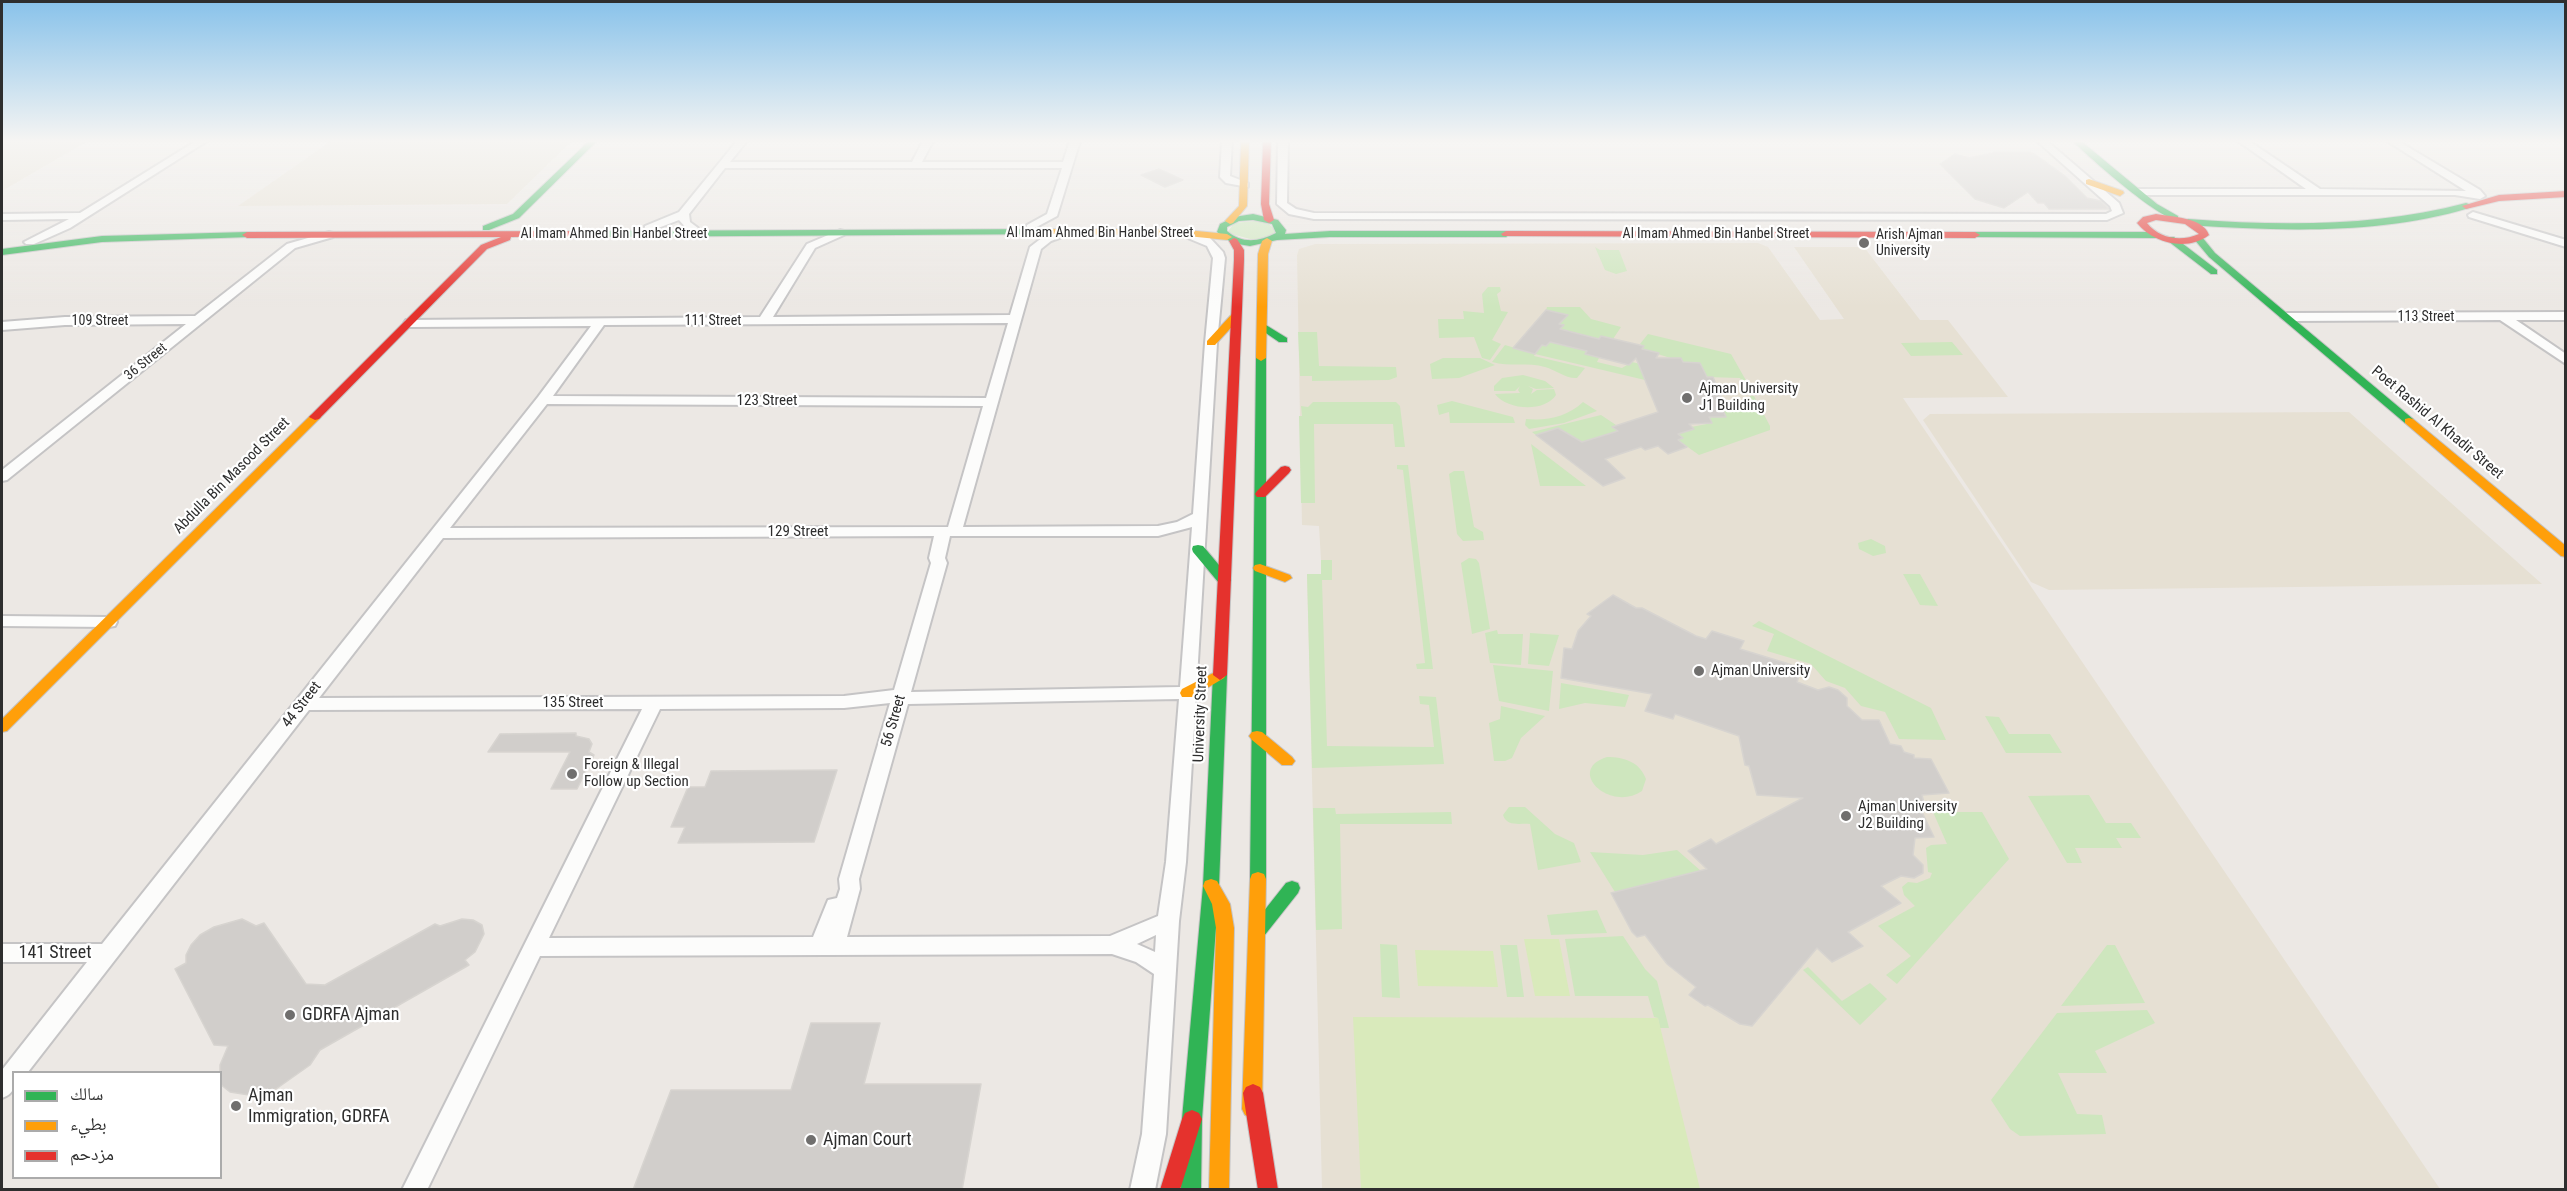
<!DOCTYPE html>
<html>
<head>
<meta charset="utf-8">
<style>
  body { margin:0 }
  #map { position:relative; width:2567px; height:1191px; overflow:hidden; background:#ece8e4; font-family:"Roboto Condensed","Noto Naskh Arabic",sans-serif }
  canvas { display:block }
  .frame { position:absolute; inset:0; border:3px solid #2e2e2e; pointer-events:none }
  .legend { position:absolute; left:12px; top:1071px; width:210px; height:108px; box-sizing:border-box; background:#fff; border:2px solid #ababab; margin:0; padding:8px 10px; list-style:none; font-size:18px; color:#2e2e2e }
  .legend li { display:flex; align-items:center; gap:12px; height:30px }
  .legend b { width:30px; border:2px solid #ababab }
</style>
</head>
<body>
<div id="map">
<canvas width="2567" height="1191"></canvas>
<div class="frame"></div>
<ul class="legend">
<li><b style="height:8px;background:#30b455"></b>سالك</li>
<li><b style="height:8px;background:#ff9f0a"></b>بطيء</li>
<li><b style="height:8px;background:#e5322d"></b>مزدحم</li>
</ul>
</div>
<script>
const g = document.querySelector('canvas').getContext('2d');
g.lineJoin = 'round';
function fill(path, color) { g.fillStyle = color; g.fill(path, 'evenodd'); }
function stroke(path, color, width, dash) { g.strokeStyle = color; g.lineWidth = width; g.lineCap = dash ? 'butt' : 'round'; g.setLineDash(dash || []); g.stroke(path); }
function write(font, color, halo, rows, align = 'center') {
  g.font = font + ' "Roboto Condensed",sans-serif'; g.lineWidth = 4.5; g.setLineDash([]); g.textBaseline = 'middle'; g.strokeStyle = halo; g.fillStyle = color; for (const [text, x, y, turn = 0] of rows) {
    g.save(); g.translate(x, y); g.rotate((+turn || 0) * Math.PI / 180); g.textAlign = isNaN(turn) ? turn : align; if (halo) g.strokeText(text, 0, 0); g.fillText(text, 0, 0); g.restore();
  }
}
fill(new Path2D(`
  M2 141H88L2 191Z
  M331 141H572L507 204 238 206Z
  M1758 243 1768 247 1820 320 1844 319 1794 247H1864L1920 320H1948L2008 397 1903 398 2440 1189H1322L1307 574H1321V560L1319 526 1302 525 1297 255 1299 249 1315 244Z
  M2349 412 2542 584 2049 590 2031 582 1923 420 1930 414Z`), '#e6e0d3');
fill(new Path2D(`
  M1264 220 1278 232 1258 241 1227 233 1234 223Z
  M1595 247 1600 250H1619L1627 271 1616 274 1605 270Z
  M1488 287H1500L1501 291 1497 294 1501 311 1508 312 1492 340 1501 344 1490 360 1482 358 1474 337 1439 338 1438 319H1464L1463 311 1484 313 1482 294Z
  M1547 307H1580L1591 319 1621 327 1613 339 1601 336 1599 339 1560 329 1563 325 1559 324 1567 315 1546 310Z
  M1298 332H1317L1319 366 1396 367 1397 377 1389 380 1312 381V376H1300Z
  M1648 334 1731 354 1748 384H1743L1740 378 1707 377 1700 363 1683 362 1642 349 1644 346 1640 344Z
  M1550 342 1587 351 1586 354 1599 358 1597 362 1622 368 1632 362 1649 366 1645 380 1535 354 1534 356 1585 368 1577 378C1566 379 1556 370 1545 367 1528 362 1509 367 1492 362L1505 345 1535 354 1542 345 1546 346Z
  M1952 342 1963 355 1911 356 1901 343Z
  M1443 358H1480L1495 365 1459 378 1432 379 1430 364Z
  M1523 375 1545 381 1554 388 1536 389 1528 386 1533 389 1531 394 1537 390 1554 389 1556 395C1544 413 1507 410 1495 394L1520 393 1518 390 1520 386 1515 391H1494V386L1502 378Z
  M1750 396H1754L1770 426V430L1699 455 1678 440 1683 438 1678 434 1693 429 1691 427 1712 423 1709 417H1726L1719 401H1751Z
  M1452 401 1513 417 1515 423H1450L1449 412 1439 415 1437 405Z
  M1313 402H1396L1400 406 1405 447H1395L1393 424H1314L1315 503H1301L1299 416H1302L1301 406 1308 407Z
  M1583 402 1597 411 1564 423 1529 429 1525 425 1526 419C1547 421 1567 417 1583 402Z
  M1601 415 1616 425 1612 427 1618 431 1582 442 1558 428 1536 435 1532 432Z
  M1531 444 1586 486H1540Z
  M1397 465H1408L1433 669H1417L1416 664 1425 663 1403 470 1397 469Z
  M1454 471H1464L1474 527 1483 532 1484 540 1463 541 1457 534 1449 474Z
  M1871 539 1885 546 1886 553 1873 556 1859 549 1858 543Z
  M1469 558 1476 559 1479 563 1490 629 1472 634 1461 563Z
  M1321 560H1332V580H1322L1327 746 1434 747 1429 705 1420 704 1419 696 1436 697 1444 764 1312 768 1307 574H1321Z
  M1903 574H1920L1938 606 1920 605Z
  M1759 621 1931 708 1946 740 1899 739 1885 712 1861 706 1845 688 1826 681 1811 664 1767 651 1774 634 1752 626Z
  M1497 630 1498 634H1523L1521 665 1490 663 1485 633Z
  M1530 633 1559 635 1549 666 1528 664Z
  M1493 665 1553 671 1549 711 1499 701Z
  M1561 683 1629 695 1625 707 1585 703 1559 709Z
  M1501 706 1545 716 1521 738 1512 758 1505 761H1494L1489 723 1500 719Z
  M1985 716 1999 717 2009 734H2050L2062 753H2006Z
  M1607 757C1624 757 1640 762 1646 779L1642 791C1610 813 1565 770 1607 757Z
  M2089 795 2106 823H2131L2141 838H2116L2122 848H2075L2082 863H2067L2028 796Z
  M1509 807H1525L1555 834 1574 843 1581 862 1538 870 1530 824C1519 823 1507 827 1503 815Z
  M1313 808H1335L1336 814 1451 812 1452 824H1340L1342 929 1316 930Z
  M1933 812H1982L2009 859 1897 984 1886 975 1911 956 1878 926 1915 906 1904 895 1902 887 1908 882 1917 883 1930 878 1932 873 1928 872 1926 848 1931 845 1947 844Z
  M1677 850 1701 871 1615 892 1590 852 1643 855Z
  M1597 910 1607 933 1551 935 1547 915Z
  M1623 936 1645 969 1657 981 1669 1028H1660L1658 1018 1654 1017 1648 996H1575L1565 939Z
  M1380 944 1397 945 1400 998 1382 997Z
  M1500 945H1517L1524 997H1507Z
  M2107 945H2115L2145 1003 2061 1006Z
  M1808 967 1842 1001 1870 983 1887 999 1860 1025 1803 970Z
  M2147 1010 2155 1023 2095 1051 2107 1073H2058L2077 1114 2102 1115 2106 1134 2020 1136 2010 1129 1991 1100 2057 1013Z`), '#cee6be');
fill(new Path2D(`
  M1524 939H1559L1570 996H1535Z
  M1415 950 1493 951 1498 987 1418 986Z
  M1353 1017 1658 1018 1700 1189H1361Z`), '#d9eabb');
const building = new Path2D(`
  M1997 152H2029L2036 155 2065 176 2087 198 2101 201 2109 209H2049L2044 203H2038L2028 192 2004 208 1975 199 1940 164 1955 154 1969 158Z
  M1159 169 1183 180 1165 187 1141 175Z
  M1546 310 1568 315 1559 324 1564 325 1560 329 1599 339 1601 336 1644 346 1642 349 1659 353 1656 358H1681L1683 362 1700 363 1707 377H1713L1723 401H1719L1726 417H1709L1712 423 1689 424 1694 429 1678 434 1683 438 1678 440 1687 447 1668 454 1658 446 1645 450 1641 447 1605 459 1625 478 1603 486 1536 435 1558 428 1582 442 1618 431 1612 427 1658 412 1636 358 1629 365 1585 354 1587 351 1550 342 1546 346 1542 345 1535 354 1513 348Z
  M1613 595 1636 608H1642L1696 636 1706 639 1712 631 1744 641 1740 649 1802 668 1797 682 1818 690 1829 687 1838 690 1847 698V706L1862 720H1879L1890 744 1901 746 1904 752 1914 755V758L1931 759 1949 793 1922 795 1925 807 1919 806 1934 837 1915 838 1913 855 1923 865V873L1914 878 1901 876 1881 886 1901 903 1848 932 1863 946 1832 962 1817 948 1752 1026 1740 1024 1708 1005 1705 1006 1689 995 1696 987 1667 964 1645 935 1637 937 1632 932 1611 893 1707 869 1688 851 1711 839 1716 844 1803 798 1757 795 1749 766 1745 765 1739 736 1675 714 1673 719 1645 711 1652 694 1561 678 1564 648 1572 649 1578 631 1591 616 1587 614Z
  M576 733V736L589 739 592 744 589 752 594 755 577 789H551L570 752H488L500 734Z
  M837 770 814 842 678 843 685 827H671L688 787H705L711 771Z
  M242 919 256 926 264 923 306 984 325 985 435 924 440 926 462 919 473 920 482 925 484 934 475 952 465 960 469 965 320 1050 310 1065 276 1089 249 1095 230 1092 220 1084V1065L228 1046 214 1045 175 969 186 963V955L191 945 200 935 214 927Z
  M811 1023H880L864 1084H981L962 1190H633L671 1090H791Z`);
fill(building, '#d1cecb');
stroke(building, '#d7d4d0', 1.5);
const street = new Path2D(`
  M196 141H207L70 228 34 244H26L24 242 69 219 2 220V214L80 213Z
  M737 141H747L730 162H912L923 141H933L922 162H1063L1070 141H1080L1057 216 1031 230 1027 229V225L1047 214 1062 168H725L689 214 690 222 698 228 696 230H688L679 220 653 230H645V226L679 212Z
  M1222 141H1232L1230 176 1248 183V187L1226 183 1220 177Z
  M1278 141H1288L1287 203 1296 209 1314 213 2106 214 2112 211 2110 206 2037 141H2047L2119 203 2123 213 2107 220 1314 219 1289 214 1277 204Z
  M2238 141H2249L2320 189 2466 191 2387 141H2398L2480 190 2485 196 2480 199 2455 195H2138L2133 192 2138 189H2306Z
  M2473 212 2566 240V247L2469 217 2468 215Z
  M1066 229 1070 230V234L1051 241 1041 249 963 527 1158 526 1177 522 1193 514 1205 343 1213 258 1207 246 1178 234 1184 231 1210 238 1223 252 1225 258 1217 343 1186 862 1179 921 1166 1134 1155 1190H1130L1142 1134 1154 974 1136 962 1112 954 540 956 427 1190H402L642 709 309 710 28 1072H14C14 1086 16 1093 2 1098V1070L87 962H2V944H102L538 397 591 326 410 327 406 326 404 323 406 320 760 317 807 244 840 230 844 231V235L815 248 773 317 1010 315 1030 247 1043 237ZM1008 323 986 398 553 396 604 325ZM547 404 983 406 948 527 450 528ZM1192 527 1180 687 911 692 947 563 945 558 950 536H1158ZM934 536 929 558 931 563 894 690 844 696 319 698 443 538ZM1179 699 1166 862 1158 916 1110 936 847 937 860 889 859 879 908 704ZM890 703 839 879 840 889 837 898 828 900 813 937 549 938 660 709 844 708ZM1156 935 1155 952 1137 944Z
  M329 232 333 233V237L295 248 7 480 2 481V470L186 324 65 325 2 330V322L65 317 195 316 287 244Z
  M2566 312V320H2516L2566 354V364L2500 320 2287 321 2281 317 2287 313Z
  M2 616 109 617 115 618 117 622 115 626 109 627 2 626Z`);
const fast = new Path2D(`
  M589 141H597L519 218 489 230H483V226L513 214Z
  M2073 141H2081L2157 204 2178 216V220C2161 221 2087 156 2073 141Z
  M2466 203 2469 204V208C2380 235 2281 231 2188 225L2183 222 2188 219C2281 226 2376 227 2466 203Z
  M1253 214 1278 220 1286 230 1285 234 1330 231H1506L1511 234 1506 237H1330L1277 240 1250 246 1232 243 1217 232 1220 224 1234 217ZM1253 220 1272 224 1276 233C1259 242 1242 244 1227 231V227L1239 221Z
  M1052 229 1055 230V234L589 237 584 234 589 231Z
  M247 232 250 233V237L102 242 2 255V249L102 236Z
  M1975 232H2156L2161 235 2156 238 1972 237 1970 235Z
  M2168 237H2174L2217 270V274H2211L2168 241Z
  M2196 237H2202L2215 253 2413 419V423H2405L2209 257 2194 239Z
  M1261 322 1287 338V342H1279L1257 327V323Z
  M1261 355 1266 358V879L1264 884 1258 886 1252 884 1250 879 1256 358Z
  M1198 545 1203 546 1229 577 1231 580 1229 583H1219L1193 552 1192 549 1193 546Z
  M1220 670 1227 675 1219 886 1202 1119 1201 1190H1181L1182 1119 1203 886 1213 675Z
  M1292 881 1298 883 1300 888 1298 893 1264 936 1258 938 1252 936 1249 931 1252 926 1286 883Z`);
const slow = new Path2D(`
  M1241 141H1249L1247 206 1233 223 1230 224 1225 221 1239 206Z
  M2089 179 2123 191 2124 193 2120 196 2086 184V180Z
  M1052 229H1177L1227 234 1232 237 1227 240 1177 235 1049 234V230Z
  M1267 238 1272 241 1268 254 1266 358 1261 361 1256 358 1258 254 1262 241Z
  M1236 313 1241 316 1240 318 1215 345H1207V341L1232 314Z
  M315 414 321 417 7 731 2 732V719L311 415Z
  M2409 418 2413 419 2566 546V557L2561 556 2405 423V419Z
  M1260 564 1290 575 1292 578 1285 582 1255 571 1253 568 1255 565Z
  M1219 670 1224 672 1226 675 1224 678 1192 697H1182L1180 693 1182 689Z
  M1257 731 1262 732 1292 757 1295 761 1292 765H1282L1252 740 1249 736 1252 732Z
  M1258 872 1264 874 1266 879 1262 1109 1259 1115 1252 1118 1245 1115 1242 1109 1250 879 1252 874Z
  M1211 879 1217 881 1230 904 1234 928 1229 1190H1209L1216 928 1212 904 1203 886 1205 881Z`);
const jam = new Path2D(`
  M1263 141H1271L1269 204 1274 220 1269 223 1264 220 1261 204Z
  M2566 191V197L2499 201 2466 209 2462 206 2499 195Z
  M2156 214C2172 217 2203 217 2209 235 2187 252 2153 243 2137 223L2143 217ZM2156 220 2185 224 2199 234C2181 242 2160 239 2147 223Z
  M589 231 594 234 592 236 511 237 510 240 487 249 319 419 315 420 309 417 481 245 501 237 247 238 242 235 247 232Z
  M1506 231 1975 232 1980 235 1975 238 1503 236 1501 234Z
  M1234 238 1237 239 1244 250V260L1227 675 1220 680 1213 675 1234 260V250L1229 241Z
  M1285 466 1289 467 1291 470 1289 473 1265 497H1257L1255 494 1257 491 1281 467Z
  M1253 1084 1260 1087 1263 1093 1278 1190H1258L1243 1093 1246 1087Z
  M1192 1110 1199 1113 1202 1119 1180 1190H1160L1182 1119 1185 1113Z`);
stroke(street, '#c5c4c5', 4);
stroke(fast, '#c5c4c5', 2);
stroke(slow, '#c5c4c5', 2);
stroke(jam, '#c5c4c5', 2);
fill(street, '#fcfcfb');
fill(fast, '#30b455');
fill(slow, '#ff9f0a');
fill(jam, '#e5322d');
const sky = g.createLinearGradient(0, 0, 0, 307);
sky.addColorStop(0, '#88c2ea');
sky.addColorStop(0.46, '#f6f5f3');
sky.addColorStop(1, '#f6f5f300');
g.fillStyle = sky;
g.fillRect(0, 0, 2567, 307);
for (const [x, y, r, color] of [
  [1864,243,6,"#706f6e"],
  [1687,398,6,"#706f6e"],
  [1699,671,6,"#706f6e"],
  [572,774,6,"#706f6e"],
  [1846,816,6,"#706f6e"],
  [290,1015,6,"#706f6e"],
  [236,1106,6,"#706f6e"],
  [811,1140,6,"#706f6e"]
]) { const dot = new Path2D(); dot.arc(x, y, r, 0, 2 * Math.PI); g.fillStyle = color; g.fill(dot); stroke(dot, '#fff', 2); }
write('14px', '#2e2e2e', '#fff', [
  ["Al Imam Ahmed Bin Hanbel Street",1100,233],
  ["Al Imam Ahmed Bin Hanbel Street",614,234],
  ["Al Imam Ahmed Bin Hanbel Street",1716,234],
  ["113 Street",2426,317],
  ["109 Street",100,321],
  ["111 Street",713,321],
  ["36 Street",146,362,-39]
]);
write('14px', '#2e2e2e', '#fff', [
  ["Arish Ajman",1876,235],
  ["University",1876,251]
], 'left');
write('15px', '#2e2e2e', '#fff', [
  ["Ajman University",1699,389],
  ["J1 Building",1699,406],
  ["Ajman University",1711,671],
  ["Foreign & Illegal",584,765],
  ["Follow up Section",584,782],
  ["Ajman University",1858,807],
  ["J2 Building",1858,824]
], 'left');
write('15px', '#2e2e2e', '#fff', [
  ["123 Street",767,401],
  ["Poet Rashid Al Khadir Street",2437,423,40],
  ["Abdulla Bin Masood Street",232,476,-45],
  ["129 Street",798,532],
  ["135 Street",573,703],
  ["44 Street",302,705,-52],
  ["University Street",1201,714,-88],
  ["56 Street",894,721,-74]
]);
write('18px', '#2e2e2e', '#fff', [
  ["141 Street",55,953]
]);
write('18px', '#2e2e2e', '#fff', [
  ["GDRFA Ajman",302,1015],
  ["Ajman",248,1096],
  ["Immigration, GDRFA",248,1117],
  ["Ajman Court",823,1140]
], 'left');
</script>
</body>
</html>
